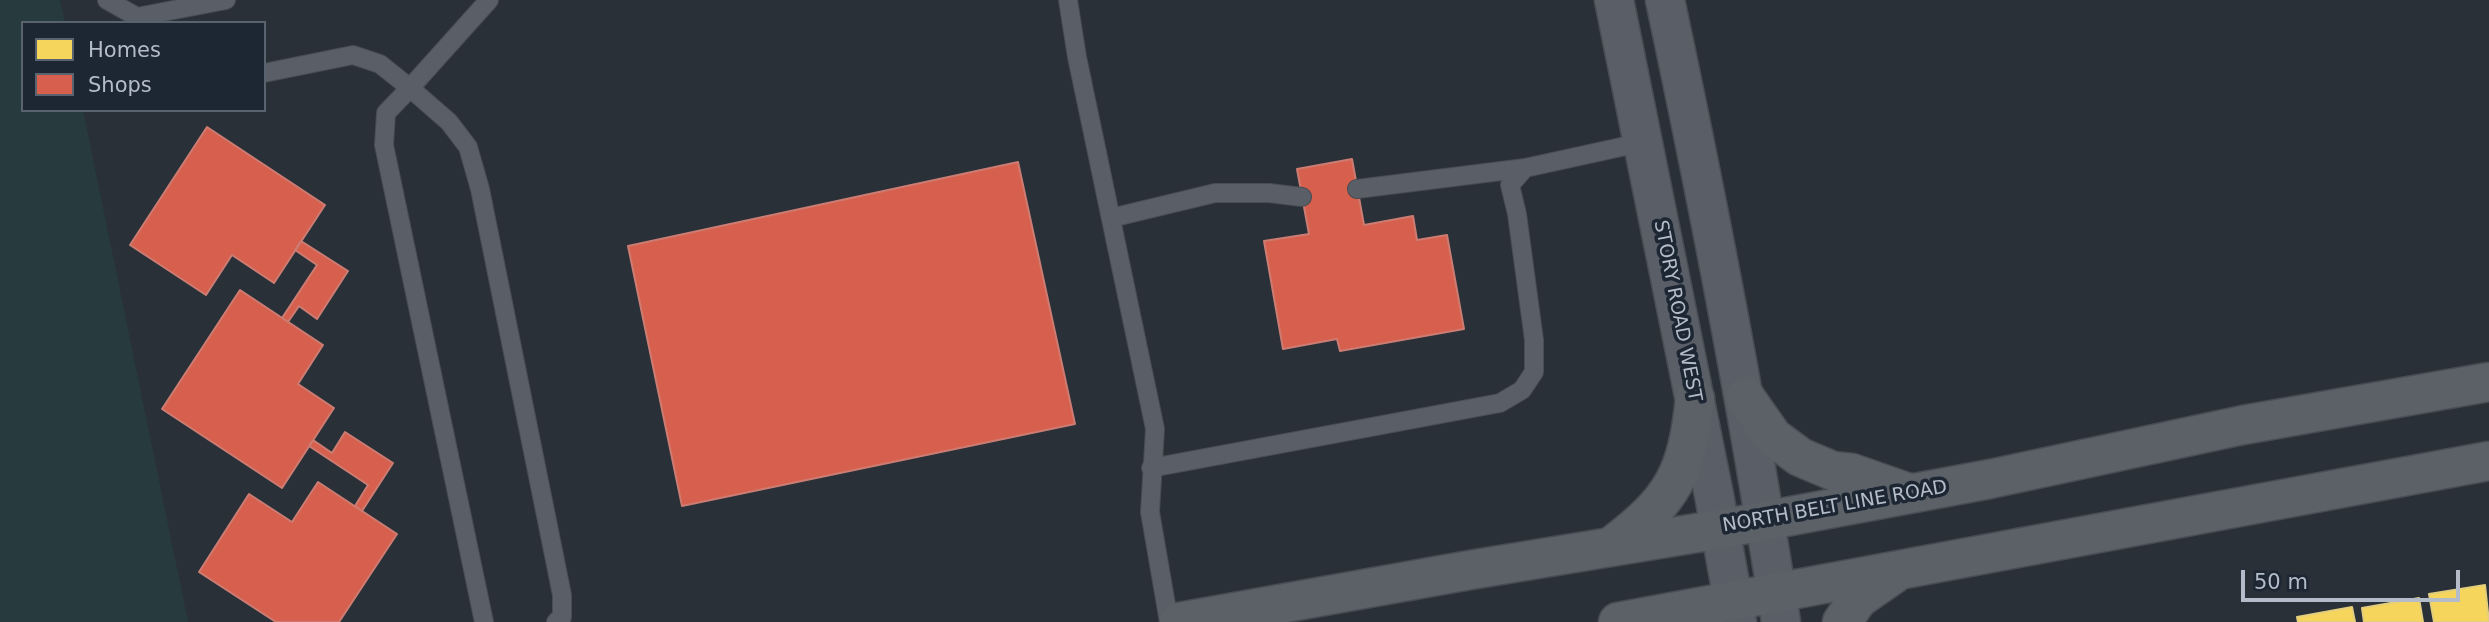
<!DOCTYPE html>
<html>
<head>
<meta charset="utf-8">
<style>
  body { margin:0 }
  #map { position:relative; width:2489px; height:622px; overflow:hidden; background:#2a3038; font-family:"DejaVu Sans",sans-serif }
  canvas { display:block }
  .legend { position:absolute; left:21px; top:21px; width:245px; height:91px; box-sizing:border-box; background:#1d2633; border:2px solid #59626f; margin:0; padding:9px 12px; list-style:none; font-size:21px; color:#b4bcc9 }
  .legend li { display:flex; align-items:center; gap:14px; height:35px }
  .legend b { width:35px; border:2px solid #59626f }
  .scale { position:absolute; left:2241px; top:570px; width:219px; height:32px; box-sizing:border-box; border:4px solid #b4bcc9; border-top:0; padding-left:9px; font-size:21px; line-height:24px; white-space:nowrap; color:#b4bcc9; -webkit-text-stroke:5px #1d2633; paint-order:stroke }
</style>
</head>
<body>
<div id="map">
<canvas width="2489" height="622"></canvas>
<ul class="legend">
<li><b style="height:19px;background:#f6d55c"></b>Homes</li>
<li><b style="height:19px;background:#d6604d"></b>Shops</li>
</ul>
<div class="scale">50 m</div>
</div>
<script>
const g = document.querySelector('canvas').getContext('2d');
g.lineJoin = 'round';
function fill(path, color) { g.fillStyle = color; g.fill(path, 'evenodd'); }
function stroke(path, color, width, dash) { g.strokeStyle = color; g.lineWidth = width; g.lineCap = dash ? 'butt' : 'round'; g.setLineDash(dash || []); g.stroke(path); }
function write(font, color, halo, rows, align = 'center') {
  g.font = font + ' "DejaVu Sans",sans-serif'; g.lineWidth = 7; g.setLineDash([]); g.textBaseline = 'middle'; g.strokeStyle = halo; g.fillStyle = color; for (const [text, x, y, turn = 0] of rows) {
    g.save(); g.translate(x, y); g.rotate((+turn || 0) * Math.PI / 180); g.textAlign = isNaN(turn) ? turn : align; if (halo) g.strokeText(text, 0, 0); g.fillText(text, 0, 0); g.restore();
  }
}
fill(new Path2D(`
  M0 0H60L65 23H23V110H83L188 622H0Z`), '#273a3e');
const homes = new Path2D(`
  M2485 585 2489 622H2434L2429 594Z
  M2419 598 2423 622H2364L2362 608Z
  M2352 607 2355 622H2298L2297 617Z`);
fill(homes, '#f6d55c');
stroke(homes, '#e2ce7d', 2);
const shops = new Path2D(`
  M207 127 325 205 274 283 232 255 206 295 130 245Z
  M1352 159 1364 225 1413 216 1417 240 1447 235 1464 329 1340 351 1337 339 1283 349 1264 241 1309 234 1297 169Z
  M1018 162 1075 424 682 506 628 246Z
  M301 241 348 271 317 319 299 306 288 322 282 318 317 265 295 250Z
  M240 290 323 345 298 384 334 408 282 488 162 409Z
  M345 432 393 463 362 511 355 506 368 485 309 446 313 440 332 453Z
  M318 482 397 534 339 622H276L199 572 249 494 292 522Z`);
fill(shops, '#d6604d');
stroke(shops, '#cc7c72', 2);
const service = new Path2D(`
  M107 0 137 17 226 0
  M489 0 410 88 449 122 468 147 480 189 562 595V617L556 622
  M1068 0 1077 57 1155 429 1150 512 1169 622
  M264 73 353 55 380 64 410 88 386 113 384 145 484 622
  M1357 189 1525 168
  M1111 218 1215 193H1269L1302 197
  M1151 468 1500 403 1522 390 1534 372V340L1517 214 1510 185 1525 168 1644 142`);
const tertiary = new Path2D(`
  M1614 0 1714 495 1737 622
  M1665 0C1709 206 1749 413 1781 622`);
const primary = new Path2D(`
  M1745 397 1773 437 1800 457 1833 471 1852 473 1909 493
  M1613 545C1674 499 1687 473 1695 398
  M1179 622 1470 570 1721 529 1990 479 2243 425 2489 382
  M1618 622 2489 461
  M1842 622 1858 599 1894 574`);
stroke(service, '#484c53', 20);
stroke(tertiary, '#484c53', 41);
stroke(primary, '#484c55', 41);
stroke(service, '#5a5e66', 18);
stroke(tertiary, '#5a5e66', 38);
stroke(primary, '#5c6168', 38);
write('19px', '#b4bcc9', '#1d2633', [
  ["STORY ROAD WEST",1677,311,79],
  ["NORTH BELT LINE ROAD",1835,507,-10]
]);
</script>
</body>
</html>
